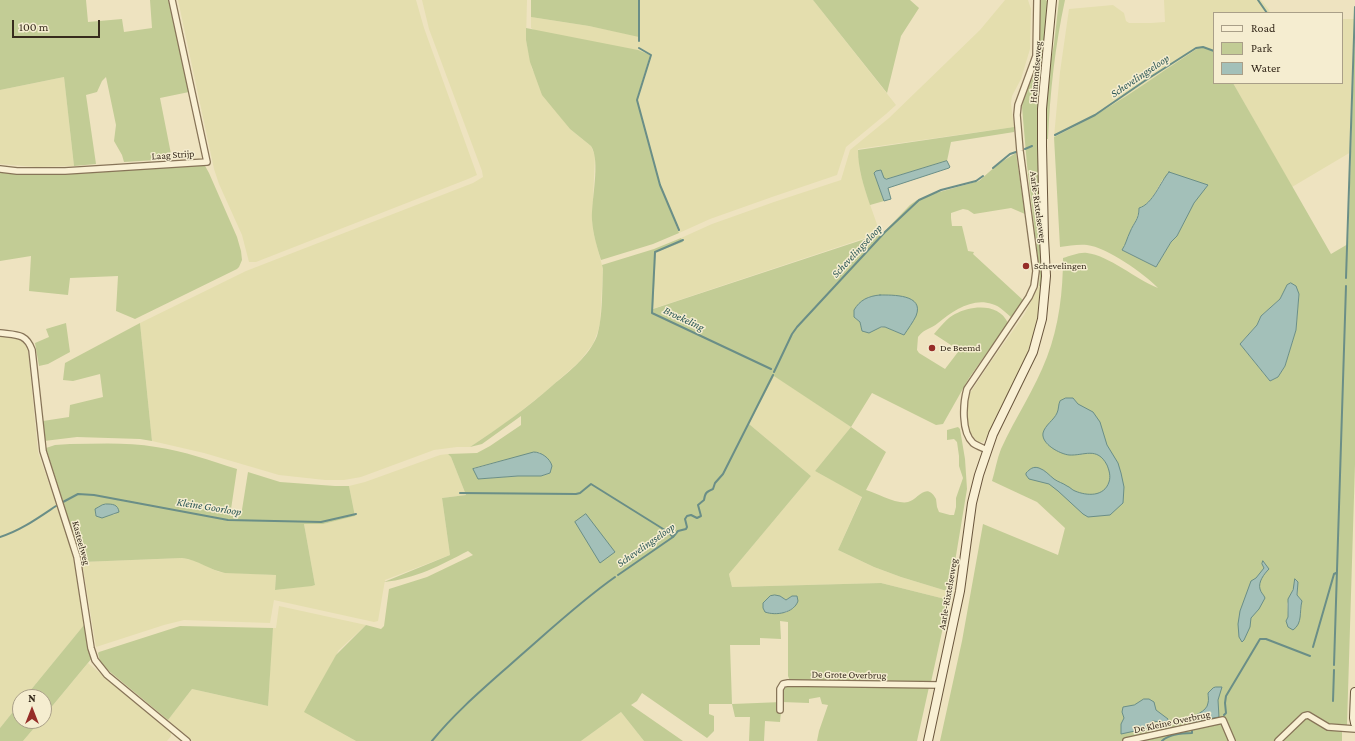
<!DOCTYPE html>
<html>
<head>
<meta charset="utf-8">
<style>
  body { margin:0 }
  #map { position:relative; width:1355px; height:741px; overflow:hidden; background:#eee3c0; font-family:"Crimson Pro",serif }
  canvas { display:block }
  .legend { position:absolute; left:1213px; top:12px; width:130px; height:72px; box-sizing:border-box; background:#f5edd0; border:1px solid #a99f88; margin:0; padding:5px 7px; list-style:none; font-size:12px; color:#372b1d }
  .legend li { display:flex; align-items:center; gap:8px; height:20px }
  .legend b { width:20px; border:1px solid #a99f88 }
  .north { position:absolute; left:12px; top:689px; width:40px; height:40px; box-sizing:border-box; background:#f5edd0; border:1px solid #a99f88; border-radius:50%; rotate:0deg; font-size:11px; font-weight:700; line-height:16px; text-align:center; color:#372b1d }
  .north::after { content:''; display:block; margin:auto; width:14px; height:18px; background:#962d28; clip-path:polygon(50% 0,100% 100%,50% 72%,0 100%) }
  .scale { position:absolute; left:12px; top:20px; width:88px; height:18px; box-sizing:border-box; border:2px solid #372b1d; border-top:0; padding-left:5px; font-size:12px; line-height:14px; white-space:nowrap; color:#372b1d; -webkit-text-stroke:3px #f5edd0; paint-order:stroke }
</style>
</head>
<body>
<div id="map">
<canvas width="1355" height="741"></canvas>
<ul class="legend">
<li><b style="height:5px;background:#f9f0d4"></b>Road</li>
<li><b style="height:11px;background:#c2cc95"></b>Park</li>
<li><b style="height:11px;background:#a3c0b9"></b>Water</li>
</ul>
<div class="north">N</div>
<div class="scale">100 m</div>
</div>
<script>
const g = document.querySelector('canvas').getContext('2d');
g.lineJoin = 'round';
function fill(path, color) { g.fillStyle = color; g.fill(path, 'evenodd'); }
function stroke(path, color, width, dash) { g.strokeStyle = color; g.lineWidth = width; g.lineCap = dash ? 'butt' : 'round'; g.setLineDash(dash || []); g.stroke(path); }
function write(font, color, halo, rows, align = 'center') {
  g.font = font + ' "Crimson Pro",serif'; g.lineWidth = 3; g.setLineDash([]); g.textBaseline = 'middle'; g.strokeStyle = halo; g.fillStyle = color; for (const [text, x, y, turn = 0] of rows) {
    g.save(); g.translate(x, y); g.rotate((+turn || 0) * Math.PI / 180); g.textAlign = isNaN(turn) ? turn : align; if (halo) g.strokeText(text, 0, 0); g.fillText(text, 0, 0); g.restore();
  }
}
fill(new Path2D(`
  M178 0H416L424 28 477 175 468 179 256 262H249L242 235 219 184 214 169Z
  M422 0H527L526 40 532 69 554 108 570 129 591 146 595 156 592 221 594 235 603 269 600 323 598 331 593 344 579 362 545 392 506 423 470 447H457L434 450 361 477 344 480H325L279 475 204 453 152 441 140 323 246 271 473 183 483 177 482 171 429 29Z
  M639 0H813L896 105 886 114 846 147 837 175 772 197 710 219 679 233 659 181 637 98 531 28V17L589 26 638 36Z
  M1005 0H1028L1031 9 1030 49 1021 79 1012 96 1011 103 1014 127 858 149 860 171 866 193 880 233 652 309 656 251 683 242 681 238 712 224 774 202 841 180 850 150 889 118 980 30Z
  M1164 0H1261L1269 10 1270 13H1214V51L1206 48H1198L1102 112 1075 127 1054 137 1060 72 1069 9 1113 5 1124 13 1126 21 1129 23H1151L1165 22Z
  M1342 19H1355L1351 152 1292 187 1233 83H1342Z
  M64 77 74 166 36 167 0 164V90Z
  M1039 286 1044 288 1039 316 1031 344 1025 359 987 437 983 442H978L969 432 967 422 968 402 970 393 990 363 1024 315Z
  M0 336 17 339 23 341 28 350 38 452 73 553 84 625 25 697H20V703L0 728Z
  M774 375 851 427 815 471 862 496 838 550 874 567 901 577 950 592 949 600 881 583 732 587 729 574 811 476 749 424Z
  M448 454 451 457 466 495 442 498 450 555 385 580 378 621 374 622 274 600 270 623 184 620 164 625 96 647 82 562 182 558 196 561 219 572 276 575 275 590 315 585 304 524H323L355 516 349 486 365 482 440 455Z
  M279 606 366 625 339 650 322 681 340 732 356 741H193L168 720 192 689 268 706 272 635 273 628H276Z
  M88 663 171 733V736L167 741H23L40 721H44V716Z
  M621 712 644 741H581L592 733Z`), '#e4deae');
fill(new Path2D(`
  M0 0H86L88 22 122 19 124 32 152 28 150 0H170L189 92 160 98 172 159 124 162 122 155 114 141 116 125 106 77 102 81 97 92 86 95 96 164 74 166 64 77 0 90Z
  M531 0H639V37L589 26 531 17Z
  M813 0H910L919 8 901 36 887 93Z
  M1040 0H1046L1048 3 1040 96 1044 288 1039 286 1040 276 1027 165 1022 107 1024 94 1033 77 1036 63 1039 38Z
  M1059 0H1065C1055 46 1050 93 1048 139H1045L1046 103 1049 70 1054 44Z
  M526 28 638 50 650 55 637 98V101L659 181 679 233 653 244 601 260C597 247 593 234 592 220 591 200 601 161 591 146L570 129 542 95 530 62 526 40Z
  M1355 29V464L1347 725 1342 726V741H940L962 641 983 524 1058 555 1065 528 1037 502 992 481C995 471 997 459 1001 449 1015 418 1035 389 1047 357 1059 326 1063 291 1063 258 1071 256 1079 252 1087 253 1108 255 1137 280 1158 288 1145 274 1106 247 1087 245 1078 244 1069 246 1060 247L1054 137C1105 113 1151 79 1198 48H1206L1214 51V83H1233L1331 254 1348 244ZM1163 179 1199 194 1190 209 1177 236 1171 242 1156 267 1122 250C1126 244 1128 238 1130 232 1134 222 1138 221 1139 208 1150 205 1157 189 1163 179ZM1285 290 1299 294 1296 330 1285 366 1278 377 1270 381 1240 344 1257 325 1261 316 1280 299ZM1294 587H1298L1297 595 1301 600V615L1286 621 1288 617 1287 604Z
  M1014 127V132L951 142 947 161 886 179 874 173 884 201 870 205C864 187 858 169 858 150Z
  M1016 153 1025 214 1011 208 974 214 968 210 963 209 951 213V218L952 226H962L968 251 974 252 973 254 1024 301 1012 318C1006 313 1000 306 992 304 973 297 952 311 938 323 931 329 925 328 918 337L917 350 919 353 945 369 958 352 957 349 934 334C940 327 947 318 955 314 972 305 999 303 1008 323L969 378 943 424 936 425 872 393 851 427 886 452 866 490C876 493 898 505 908 502 918 500 926 481 936 499L937 507 939 512 950 515H954L956 507V498L963 478 959 466V456L957 442 954 439 947 440V430L958 427 960 429 965 459 967 489 950 592 901 577 874 567 838 550 862 497 815 471 851 427 774 376 749 424 811 476 729 574 732 587 881 583 949 600 931 682 790 681 788 676V622L780 621 781 639 760 638V645H730L732 704 782 702 784 688 786 687H929L917 741H817L819 731 828 705 822 704 820 697 809 699V703L782 702 780 722 765 721 764 741H749L750 717H735L732 704H709V714L714 716V731L707 738 642 693 637 701 631 705 683 741H644L621 712 581 741H356L304 712 336 655 366 625 381 629 384 626 389 589 427 577 473 555 468 551C441 565 415 579 384 582L450 555 442 498 466 495 451 457 448 454 477 453 490 446 521 425V416L482 444 470 447C499 428 527 408 553 385 570 371 589 356 597 336 603 318 602 288 603 269L602 265 654 249 681 238 683 242 656 252 653 309 880 234 881 235 910 205 917 200 936 193 979 181 998 164ZM880 295 904 335 885 327 862 331 860 322 854 317 868 297ZM539 452 551 463 550 473 541 476H518L478 479 474 468ZM770 596H780L786 600 792 596 794 608 785 613 763 603Z
  M204 164 209 173 237 237 241 251 242 260 239 267 237 269 135 319 116 311 118 276 70 278 68 295 29 291 31 256 0 261V172L33 174H55Z
  M66 323 70 352 48 364 39 366 35 343 49 337 46 329Z
  M140 323 152 441 140 439 77 437 44 441 43 421 69 417 70 405 103 397 100 374 73 381 63 380 65 363Z
  M70 444C98 444 128 442 156 447 184 451 211 461 237 469L230 516H241L248 472 280 482 335 486H349L355 516 323 524H304L315 585 312 586 275 590 276 575 225 573C210 570 198 560 182 558L82 562 46 448 55 445ZM106 504 116 514 100 517 96 516 95 513 98 507Z
  M84 625 92 658 44 716V697H25Z
  M180 626 273 628 268 706 192 689 168 720 109 671 100 662 98 653 99 652Z
  M20 703V721H40L23 741H0V728Z`), '#c2cc95');
const water = new Path2D(`
  M947 161 950 167 949 168 888 188 891 199 884 201 874 173 876 171 881 170 884 178 886 179Z
  M1169 172 1208 185 1194 203 1177 236 1171 242 1156 267 1122 250C1126 244 1127 238 1130 232 1134 222 1139 220 1139 208 1153 204 1160 182 1169 172Z
  M1291 283 1296 286 1299 294 1296 330 1285 366 1278 377 1270 381 1240 344 1257 325 1261 316 1280 299 1287 285Z
  M880 295C892 295 925 294 916 316 913 322 908 329 904 335L885 327H881L869 333 862 331 860 322 854 317V310C860 300 868 296 880 295Z
  M1066 398H1073L1078 404 1093 412 1100 422 1107 445 1118 463 1121 473 1124 487 1123 503 1110 515 1088 517 1083 514 1058 491 1049 484 1029 479 1026 475V473C1030 469 1033 466 1039 468 1045 470 1049 475 1054 479 1058 482 1063 483 1067 486 1070 487 1072 490 1075 491 1087 496 1104 497 1109 482 1111 476 1109 470 1107 465 1097 446 1084 456 1069 455 1060 454 1041 444 1043 433 1045 425 1054 420 1057 413 1059 409 1058 405 1060 401Z
  M534 452C541 452 550 458 552 466L550 473 541 476H518L478 479 473 469Z
  M106 504C112 504 118 504 119 512L102 518 96 516 95 509 102 505Z
  M586 514 615 552 600 563 575 522Z
  M1263 561 1269 569C1264 574 1258 582 1260 589 1261 593 1264 595 1265 598L1259 609 1251 618 1250 627 1244 640 1242 642 1239 637 1238 624 1240 611 1251 581 1256 578 1264 568 1262 564Z
  M1295 579 1298 582 1297 595 1302 601C1299 612 1303 623 1293 630L1288 627 1286 621 1288 617V599L1293 590Z
  M775 595 780 596 786 600 792 596H797L798 601C794 613 776 616 765 612L763 608V603L770 596Z
  M1216 687H1222L1218 700 1219 717 1191 722 1186 719C1193 716 1207 712 1208 703 1209 700 1208 696 1208 693L1213 688Z
  M1144 699H1149L1154 702 1156 710 1168 719V722L1167 724 1162 722 1152 721 1150 723 1149 728 1121 734V724L1124 718 1122 712 1123 707 1134 705Z`);
fill(water, '#a3c0b9');
stroke(water, '#6a8e87', 1);
stroke(new Path2D(`
  M1258 0 1267 13
  M639 41V0
  M639 48 651 55 637 100 660 185 679 230
  M1055 135 1095 115 1146 80 1196 48 1203 47 1214 51
  M1025 149 1032 146
  M993 168 1010 154 1016 152
  M683 240 655 252 652 313 771 369
  M1346 278 1355 7
  M774 372 792 334 797 327 885 232 919 200 941 190 976 181 983 176
  M460 493 576 494 580 493 591 484 668 532 673 537
  M63 502 78 494 94 495 228 520 321 522 356 514
  M0 537C20 531 38 518 56 506
  M618 575 673 537 678 531 686 529 687 527 685 519 687 516 691 515 697 518 701 516 698 505 704 500C705 493 706 492 713 489L715 483 723 474 773 375
  M1313 647 1334 574 1336 573
  M1334 665 1346 286
  M1333 701 1334 670
  M1224 715 1226 713 1225 703 1226 696 1260 639H1266L1310 656
  M432 741C458 709 490 683 520 656 551 629 581 601 615 577
  M1162 741C1169 734 1182 733 1192 733V731`), '#6a8e87', 2);
const street = new Path2D(`
  M0 169 17 171H65L207 162 172 0
  M0 333C16 335 26 333 32 350L43 451 77 557 91 648 95 660 107 675 187 741
  M987 450C983 448 977 446 973 443 961 432 963 403 967 389L1029 297 1034 286 1036 271 1020 151 1017 115 1018 105 1036 56 1037 0
  M780 710V689L783 684 788 683 940 685
  M1126 741 1223 720 1232 741
  M1278 741 1304 716 1308 715 1328 727 1355 729`);
const secondary = new Path2D(`
  M1355 692 1354 718 1355 723
  M928 741 960 591 972 503 979 475 993 434 1033 352 1042 319 1046 276 1044 238 1042 146V109L1052 0`);
stroke(street, '#877458', 8);
stroke(secondary, '#69553c', 10);
stroke(street, '#f9f0d4', 5.5);
stroke(secondary, '#f9f0d4', 8);
for (const [x, y, r, color] of [
  [1026,266,4,"#962d28"],
  [932,348,4,"#962d28"]
]) { const dot = new Path2D(); dot.arc(x, y, r, 0, 2 * Math.PI); g.fillStyle = color; g.fill(dot); stroke(dot, '#f5edd0', 1.5); }
write('10px', '#372b1d', '#f5edd0', [
  ["Helmondseweg",1036,72,-85],
  ["Laag Strijp",173,155,-4],
  ["Aarle-Rixtelseweg",1038,207,82],
  ["Kasteelweg",81,543,75],
  ["Aarle-Rixtelseweg",948,594,-80],
  ["De Grote Overbrug",849,675,1],
  ["De Kleine Overbrug",1172,722,-12]
]);
write('10px', '#372b1d', '#f5edd0', [
  ["Schevelingen",1034,266],
  ["De Beemd",940,348]
], 'left');
write('italic 11px', '#2c5756', '#f5edd0', [
  ["Schevelingseloop",1140,76,-34],
  ["Schevelingseloop",857,251,-47],
  ["Broekeling",684,319,25],
  ["Kleine Goorloop",209,507,9],
  ["Schevelingseloop",646,545,-35]
]);
</script>
</body>
</html>
